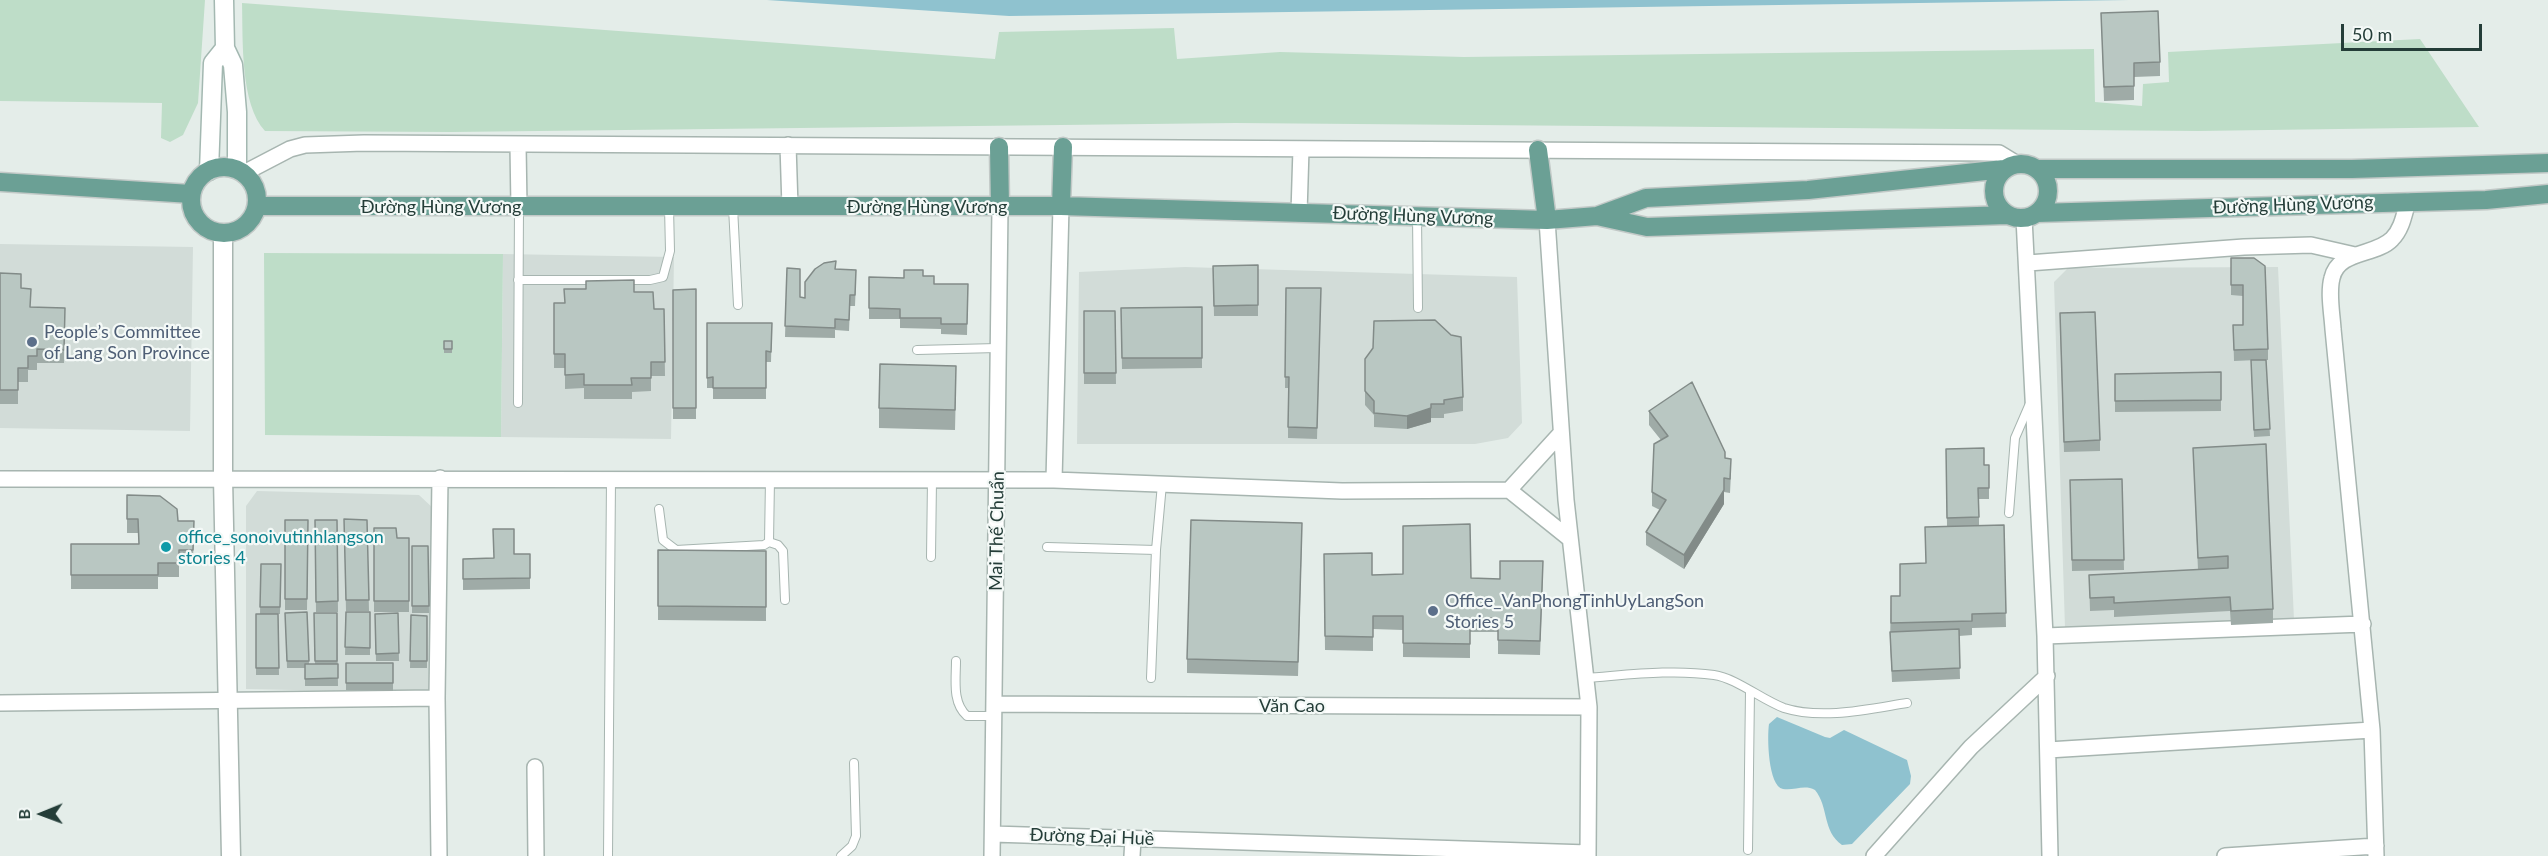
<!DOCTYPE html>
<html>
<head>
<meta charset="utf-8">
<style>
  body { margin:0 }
  #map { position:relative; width:2548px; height:856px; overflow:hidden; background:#e4ede9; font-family:Lato,sans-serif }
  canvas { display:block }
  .north { position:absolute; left:12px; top:784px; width:60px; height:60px; -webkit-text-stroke:4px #f4f9f7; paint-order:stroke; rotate:269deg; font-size:16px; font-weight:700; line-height:24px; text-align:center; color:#243d38 }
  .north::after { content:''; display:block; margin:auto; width:21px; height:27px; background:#243d38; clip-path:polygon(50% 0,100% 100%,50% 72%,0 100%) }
  .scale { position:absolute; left:2341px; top:24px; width:141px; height:27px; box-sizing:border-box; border:3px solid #243d38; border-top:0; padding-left:8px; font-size:18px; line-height:21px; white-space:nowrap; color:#243d38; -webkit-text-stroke:4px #f4f9f7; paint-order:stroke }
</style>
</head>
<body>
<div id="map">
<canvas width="2548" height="856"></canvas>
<div class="north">B</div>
<div class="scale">50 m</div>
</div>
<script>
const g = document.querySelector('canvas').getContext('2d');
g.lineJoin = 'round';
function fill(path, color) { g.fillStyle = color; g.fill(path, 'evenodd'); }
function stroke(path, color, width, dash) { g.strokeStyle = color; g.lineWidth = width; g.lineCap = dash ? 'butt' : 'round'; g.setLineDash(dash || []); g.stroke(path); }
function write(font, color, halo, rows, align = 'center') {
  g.font = font + ' Lato,sans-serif'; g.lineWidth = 4.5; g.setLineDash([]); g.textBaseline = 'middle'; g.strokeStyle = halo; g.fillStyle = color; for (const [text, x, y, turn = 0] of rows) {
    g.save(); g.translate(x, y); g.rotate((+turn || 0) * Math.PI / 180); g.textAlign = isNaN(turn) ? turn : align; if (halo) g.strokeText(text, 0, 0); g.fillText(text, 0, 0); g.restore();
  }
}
fill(new Path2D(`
  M0 244 193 247 190 431 0 428Z
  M503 254 674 257 671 439 501 437Z
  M1185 267 1517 277 1522 423 1508 438 1475 444H1077L1079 272Z
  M2278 267 2294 620 2065 628 2054 282 2068 268Z
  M257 491 419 495 434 509 437 693 246 689V506Z`), '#d2dcd8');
fill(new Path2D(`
  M0 0H205L198 103 183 135 170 142 161 138 162 103 0 101Z
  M242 3 995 59 999 32 1174 28 1177 59 1280 52 1464 57 2094 49 2095 102 2142 106 2143 84 2169 82 2168 52 2420 39 2479 127 2198 131 1236 123 451 132 265 131C240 104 243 40 242 3Z
  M264 253 503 254 501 437 265 435Z`), '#beddc8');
fill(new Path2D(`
  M767 0H2129L1009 16Z
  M1777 717 1825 737 1830 738 1844 730 1907 760 1911 776 1910 784 1852 844 1842 845C1822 831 1829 807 1815 790 1804 784 1794 791 1783 789 1768 786 1767 737 1769 724Z`), '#8fc2cf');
const service = new Path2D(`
  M733 207 738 305
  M1417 216 1418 308
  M518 280H650L663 277 670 251 669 207
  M917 350 997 348
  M518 403 519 207
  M659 509 663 540 676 550 764 545 769 542 770 479
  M2009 513 2015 438 2031 401
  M769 542 778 545 783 551 785 600
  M1047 547 1156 550
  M931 557 932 480
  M956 661C956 680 952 703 967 716H994
  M1151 678 1156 550 1162 484
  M1586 678C1628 675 1672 669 1714 675 1736 678 1762 700 1784 708 1822 720 1869 709 1907 703
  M1748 850 1750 691
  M608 856 611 479
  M841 856 852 846 856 836 854 763`);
const minor = new Path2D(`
  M518 145 519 207
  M788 145 790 207
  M244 173 290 149 305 145 364 143 1999 153 2017 164
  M1299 213 1301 149
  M2024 218 2045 636 2050 856
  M1547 220 1566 500 1589 707 1588 856
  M2028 263 2244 247 2311 245 2355 255
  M0 479 1054 480 1342 491 1509 490 1570 539
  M1054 480 1061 206
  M1509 490 1561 433
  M2045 636 2363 624
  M0 703 437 698
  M994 704 1589 707
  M2048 750 2372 730
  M535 767 536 856
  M993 834 1588 853
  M439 856 437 698 440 478
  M992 856 1000 207
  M1132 856 1133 839
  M1874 856 1971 747 2047 676
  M2225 856 2376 846
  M2376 856 2372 730 2333 329C2332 313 2328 293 2332 278 2338 250 2376 256 2392 239 2402 229 2404 215 2408 201`);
const tertiary = new Path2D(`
  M223 235V478L231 856`);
const secondary = new Path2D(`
  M224 0 225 48 233 65 237 112V169
  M209 171 213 63 225 48`);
const primary = new Path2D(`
  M999 147 1000 207
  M1538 150 1547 220
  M1994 191a27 27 0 1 1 54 0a27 27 0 1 1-54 0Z
  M191 200a33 33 0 1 1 66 0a33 33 0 1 1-66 0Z
  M2038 169H2352L2548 163
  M0 182 191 194
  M257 206H1061L1547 220 1597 216 1646 198 1808 190 2004 169
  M1061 206 1063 147
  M2037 213 2486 200 2548 194
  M1597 216 1647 227 2007 215`);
stroke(service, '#a7b5b0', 10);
stroke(minor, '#a7b5b0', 18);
stroke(tertiary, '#a7b5b0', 21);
stroke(secondary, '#a3b8b1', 21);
stroke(primary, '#c2c9c7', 21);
stroke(service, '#fff', 8);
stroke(minor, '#fff', 15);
stroke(tertiary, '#fff', 18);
stroke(secondary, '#fff', 18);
stroke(primary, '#6ba095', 18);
fill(new Path2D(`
  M2101 13 2160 62V76L2134 77V100L2104 101Z
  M2231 258H2254L2268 349V360H2266L2270 436 2254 437 2251 368 2257 360 2234 361 2233 325H2243V296L2231 295Z
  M1258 265V316H1214L1213 266Z
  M787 268 800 297 805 298 836 269 856 280 855 306H850L849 331 835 330V338L785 337Z
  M0 273 21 288 30 307 65 308 64 363H37V370H28V382H18V404H0Z
  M923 276 934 284H968L967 335 941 334V329L900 328V319H869V277L904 278Z
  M1286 288H1321L1317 439 1288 438V388H1285Z
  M696 289V419H673V290Z
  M634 292 654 309H664L665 376H651V391L632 392V399H584V388L565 389V368H554V303H564Z
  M1202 307V368L1122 369 1121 308Z
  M1084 311H1115L1116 384H1084Z
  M707 323H772L771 362H766V399H713V388H707Z
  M2060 324 2100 440V451L2064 452Z
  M444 341H452V353H444Z
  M2221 372V411L2115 412V374Z
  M1365 373 1463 397V411L1444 414V418H1431V422L1407 429 1374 427V415L1365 405Z
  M956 386 955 430 879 428V408Z
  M1649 411 1725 458 1731 473 1730 493 1724 492V504L1684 569 1646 545V532L1660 510 1652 506V492L1661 440 1649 425Z
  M2193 448 2273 609V623L2231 625 2230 611 2114 617V610L2090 611 2089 575 2198 570Z
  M1946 449 1984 465H1989V499H1979V525H2004L2006 627 1972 628V635L1959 636 1960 679 1892 682 1890 642 1891 596H1900L1926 563 1947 526Z
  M2122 479 2124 570 2072 571 2070 480Z
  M127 495 178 521H194L193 564H179V577H158V589H71V544H139L138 533H127Z
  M344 519 367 520 369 611H346Z
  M285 520H308L307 610H285Z
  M315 520H337L338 612H316Z
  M374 528 397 538H409V612H374Z
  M1302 537 1298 676 1187 673V659Z
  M412 546H428L429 613H412Z
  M658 550 766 551V621L658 620Z
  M530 554V589L463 590V559L494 558Z
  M1324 554 1372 575 1471 578 1500 579 1543 575 1540 655 1498 654V632H1470V658L1403 657V630L1373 629V651L1325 650Z
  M261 564H281L280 614H278L279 675H256V614H260Z
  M307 612 309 664H315L314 613H337L338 686H305V668H287L285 613Z
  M346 612H370V655H345Z
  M398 613 399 661H376L375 614Z
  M411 615 427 616V668H410Z
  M346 663H393V691L346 690Z`), '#9faba7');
fill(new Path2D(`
  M1431 404V422L1407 429V416Z
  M1724 490V504L1684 569V555Z`), '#828b88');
const building = new Path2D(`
  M2158 11 2160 62 2134 63V86L2104 87 2101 13Z
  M2231 258H2254L2265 266 2268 349 2234 350 2233 325H2243V285H2231Z
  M836 261 835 269 856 270 855 295H850L849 320 835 319V328L785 326 787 268 800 269V297L805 298V282L815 269 824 263Z
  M1258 265V305L1214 306 1213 266Z
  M904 270H923V276H934V284H968L967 324H941V318H900V309L869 308V277L904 278Z
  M0 273 21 274V288L31 289 30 307 65 308 64 350 37 349V356H28V368H18V390H0Z
  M634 280V292H653L654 309H664L665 362H651V378H631L632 385H584V374L565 375V354H554V303H565L564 289H586V281Z
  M1286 288H1321L1317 428 1288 427 1289 377H1285Z
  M696 289V408H673V290Z
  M1202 307V358H1122L1121 308Z
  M1084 311H1115L1116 373H1084Z
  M2095 312 2100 440 2064 442 2060 313Z
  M1435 320 1451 335 1461 337 1463 397 1444 400V404H1431V408L1407 416 1374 413V401L1365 391V359L1373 348 1374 321Z
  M707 323H772L771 352 766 351V388H713V377L707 378Z
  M444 341H452V349H444Z
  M2251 360H2266L2270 429 2254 430Z
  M880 364 956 366 955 410 879 408Z
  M2221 372V400L2115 401V374Z
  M1692 382 1725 452V458L1731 459 1730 479 1724 478V490L1684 555 1646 532 1666 500 1652 492 1654 444 1668 436 1649 411Z
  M2266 444 2273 609 2231 611 2230 597 2114 603V597L2090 598 2089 575 2228 568V556L2198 558 2193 448Z
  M1984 448V465H1989V488H1978L1979 517 1947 518 1946 449Z
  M2122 479 2124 560H2072L2070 480Z
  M127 495 160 496 177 509 178 521H194L193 550H179V563H158V575H71V544H139L138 519H127Z
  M344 519 367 520 369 600H346Z
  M285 520H308L307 599H285Z
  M315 520H337L338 601 316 602Z
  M1191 520 1302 523 1298 662 1187 659Z
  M1470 524 1471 578 1500 579V561H1543L1540 641 1498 640V618H1470V644L1403 643V616H1373V637L1325 636 1324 554 1372 553V575L1403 574V526Z
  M2004 525 2006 613 1972 614V621L1891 623V596H1900V564L1926 563 1925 527Z
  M374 528H396L397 538H409V601H374Z
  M493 529H514V554H530V578L463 579V559L494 558Z
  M412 546H428L429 606H412Z
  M658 550 766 551V607L658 606Z
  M261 564H281L280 607H260Z
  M307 612 309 661H287L285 613Z
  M346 612H370V648L345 647Z
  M314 613H337V661H315Z
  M398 613 399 653 376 654 375 614Z
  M256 614H278L279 668H256Z
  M411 615 427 616V661H410Z
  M1959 629 1960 668 1892 671 1890 632Z
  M346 663H393V683H346Z
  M305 664H338V678L305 679Z`);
fill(building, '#b9c7c2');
stroke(building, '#828b88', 1.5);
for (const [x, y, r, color] of [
  [32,342,6,"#5c6f8a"],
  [166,547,6,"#0f9aa8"],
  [1433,611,6,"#5c6f8a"]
]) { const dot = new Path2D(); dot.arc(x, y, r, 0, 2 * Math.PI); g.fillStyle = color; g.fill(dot); stroke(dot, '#f4f9f7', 2); }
write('18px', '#243d38', '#f4f9f7', [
  ["Đường Hùng Vương",2293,205,-2],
  ["Đường Hùng Vương",441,207],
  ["Đường Hùng Vương",927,207],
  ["Đường Hùng Vương",1413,216,2],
  ["Mai Thế Chuẩn",997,531,-89],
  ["Văn Cao",1292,706],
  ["Đường Đại Huề",1092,837,2]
]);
write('18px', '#4e5e75', '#f4f9f7', [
  ["People’s Committee",44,332],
  ["of Lang Son Province",44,353],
  ["Office_VanPhongTinhUyLangSon",1445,601],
  ["Stories 5",1445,622]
], 'left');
write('18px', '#0d838f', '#f4f9f7', [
  ["office_sonoivutinhlangson",178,537],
  ["stories 4",178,558]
], 'left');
</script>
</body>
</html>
